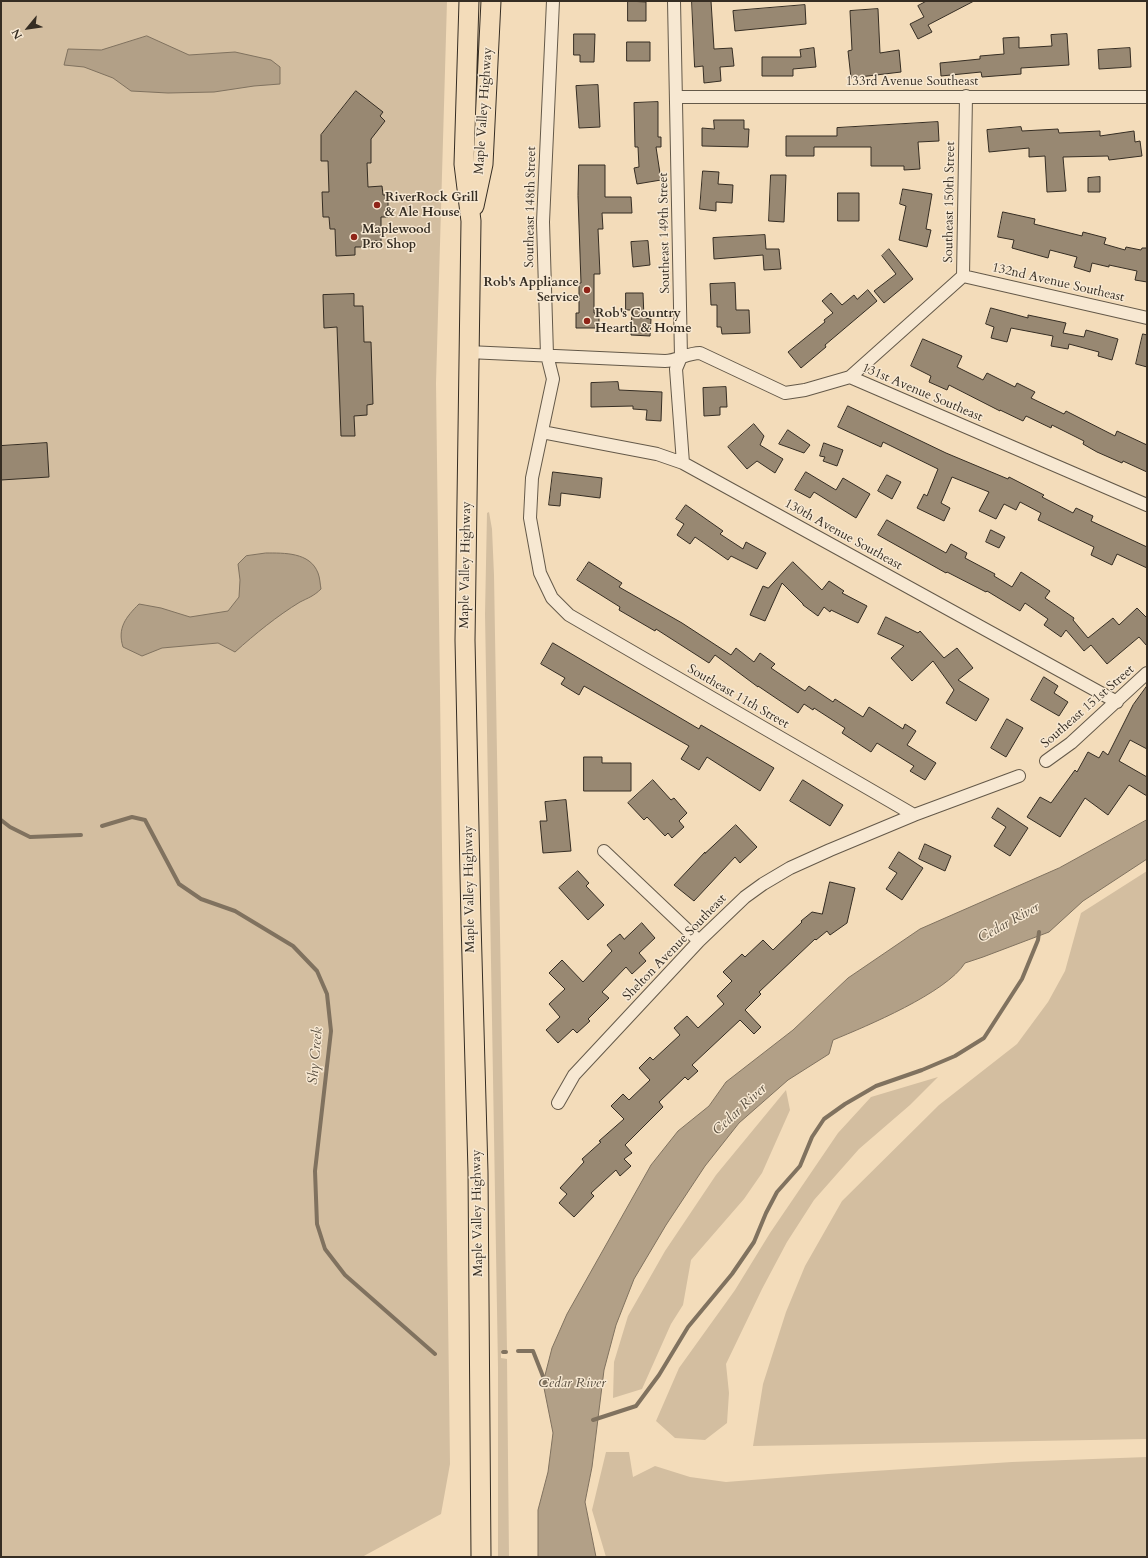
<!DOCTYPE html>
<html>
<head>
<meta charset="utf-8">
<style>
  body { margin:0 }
  #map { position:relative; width:1148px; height:1558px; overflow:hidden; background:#f3dcba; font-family:Cardo,serif }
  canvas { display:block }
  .frame { position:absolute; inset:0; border:2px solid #352d23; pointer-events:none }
  .north { position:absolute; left:8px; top:8px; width:40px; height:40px; -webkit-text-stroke:3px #f7e8d2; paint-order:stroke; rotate:241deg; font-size:11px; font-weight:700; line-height:16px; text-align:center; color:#352d23 }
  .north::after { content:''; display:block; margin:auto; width:14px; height:18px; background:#352d23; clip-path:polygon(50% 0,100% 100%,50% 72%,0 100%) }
</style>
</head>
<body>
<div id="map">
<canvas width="1148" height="1558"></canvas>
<div class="frame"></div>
<div class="north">N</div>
</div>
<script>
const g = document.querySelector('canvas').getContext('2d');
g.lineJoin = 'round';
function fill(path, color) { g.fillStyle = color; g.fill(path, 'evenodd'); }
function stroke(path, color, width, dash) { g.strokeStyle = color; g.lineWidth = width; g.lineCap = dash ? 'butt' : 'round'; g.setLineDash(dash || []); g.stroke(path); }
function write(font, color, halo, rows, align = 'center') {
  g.font = font + ' Cardo,serif'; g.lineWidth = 3; g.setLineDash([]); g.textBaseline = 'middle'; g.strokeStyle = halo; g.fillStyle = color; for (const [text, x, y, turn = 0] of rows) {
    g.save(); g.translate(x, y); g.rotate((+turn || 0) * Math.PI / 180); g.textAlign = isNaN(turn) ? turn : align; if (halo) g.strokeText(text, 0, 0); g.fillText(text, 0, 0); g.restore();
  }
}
fill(new Path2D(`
  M1 1H447L436 383 450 1464 441 1514 362 1557H1Z
  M489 512 492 529 494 575 507 1350H501V1358L507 1359 509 1557H498V1367L485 614 487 513Z
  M1147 871V1439L753 1446 763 1384 786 1312 805 1266 842 1201 939 1105 1017 1044 1048 1002 1065 971 1081 913Z
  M938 1077 910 1105 859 1149 814 1200 787 1242 762 1289 726 1364 729 1393 727 1423 705 1440 675 1438 656 1421 679 1368 735 1290 770 1233 838 1133 871 1097Z
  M786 1090 790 1110 762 1173 744 1199 691 1260 683 1305 671 1324 642 1389 613 1398 614 1362 628 1316 665 1251 716 1175Z
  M606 1452H629L633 1477 655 1466 690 1477 726 1482 828 1474 1012 1462 1147 1457V1557H606L592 1510Z`), '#d3bea0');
const water = new Path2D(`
  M147 36 189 55 235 52 271 60 280 67V84L254 86 214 92 168 93 131 91 113 78 84 67 64 65 68 49 101 50Z
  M266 553C284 553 310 552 318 573 320 578 320 584 321 589 314 596 308 598 300 602 277 616 255 634 235 652L218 643 162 648 142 656 123 647C117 628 126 617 139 604L161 608 190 617 228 611 239 597 240 580 238 564 246 556Z
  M1147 820V859L1083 901 1049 932 983 957 965 963C946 993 867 1026 833 1040L829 1054 788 1080 739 1123 705 1166 666 1225 634 1279 616 1325 604 1370 592 1467 585 1502 596 1557H538V1510L548 1472 553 1433 543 1383 552 1348 567 1314 651 1165 678 1131 709 1106 726 1082 793 1030 848 978 920 929 1059 868Z`);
fill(water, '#b2a087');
stroke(water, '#80725f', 1);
stroke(new Path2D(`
  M1 820 10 827 30 837 81 835
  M102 826 132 817 145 820 179 884 201 899 235 911 293 946 317 971 327 994 331 1031 315 1171 317 1224 325 1249 345 1275 435 1354
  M518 1351H533L546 1384
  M503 1352H506
  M593 1420 636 1406 659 1375 688 1327 732 1274 754 1242 766 1213 777 1192 800 1166 812 1137 824 1119 845 1104 876 1086 922 1070 955 1056 984 1038 1022 979 1038 940 1039 932`), '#80725f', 4);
const building = new Path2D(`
  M628 1 646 2V21H628Z
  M692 1H711L714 49 732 48 734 66 720 67 721 81 704 83 703 66 695 67Z
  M927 1H974L928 25 932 32 918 39 910 24 924 17 918 6Z
  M805 5 806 24 735 31 733 11Z
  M878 9 880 53 899 50 901 72 851 78 848 51 852 50 850 11Z
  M574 34H595L594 62H580V55H574Z
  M1067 34 1069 65 1021 68V74L982 77 981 72 941 76 940 63 980 59V56L1004 54 1003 38 1019 37V48L1052 46 1051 35Z
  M627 42H650V61H627Z
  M814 48 816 67 793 69V76H762V57H801L800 50Z
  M1130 48 1131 67 1099 69 1098 50Z
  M598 85 600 127 579 128 576 86Z
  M356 91 383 112 380 116 385 121 371 139V163H367L368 187 382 186 383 195H388V217H381V241H371V247H355V255L336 256 335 229H330L329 217H323L322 192H329L328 161H321V135Z
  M658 102V137H661V147H656L661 180 637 184 634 168 639 167 638 147H635L634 103Z
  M714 120H744V129H749L748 147 702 146V128L714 129Z
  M938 122 939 141 918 142 920 169 904 170V166H871V147H814V156H786V136H837V128Z
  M1021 127 1022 131 1058 129 1059 133 1100 131V136L1134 131 1135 142 1140 141 1142 156 1109 160 1108 156 1063 157 1066 191 1047 192 1045 156 1029 157V148L989 152 987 130Z
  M579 165H605V197H631L632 213H602L603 229H598L600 274H594V313H599V328H576V313H579V283H581L578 196Z
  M703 171 719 172 718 184 733 185 732 203 716 202V211L700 209Z
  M771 175H786L784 222 769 221Z
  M1100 177V192H1088V178Z
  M903 189 932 194 926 229 931 230 927 247 899 240 906 206 900 204Z
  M838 193H859V221H838Z
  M1003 212 1035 219 1034 224 1082 236 1083 232 1106 238 1104 244 1125 250 1126 247 1141 250 1142 248H1147V282L1135 280 1137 271 1109 265V267L1092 263 1090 272 1074 267 1077 257 1050 250 1048 258 1012 248 1014 240 998 237Z
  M765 235 766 249H779L781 269 764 270 763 255 714 259 713 238Z
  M648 241 650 265 633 267 631 242Z
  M889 249 913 279 884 303 874 291 896 274 882 256Z
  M735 283 736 310H749L750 333 722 334 721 327H717V305H711L710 284Z
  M868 290 877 301 825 345 826 347 801 368 788 352 825 322 824 320 833 313 822 301 831 293 842 305 854 295 857 299Z
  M626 293H643L644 318 651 319 650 336 631 335 632 310H626Z
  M354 294V306H363L364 342H371L373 404 367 405V415L354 416 355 436H341L337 327 324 328 323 295Z
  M991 308 1028 318V315L1066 323 1063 333 1084 337 1086 330 1118 339 1112 360 1098 356 1099 352 1069 344 1068 349 1051 346 1053 336 1011 328 1007 342 991 338 994 327 986 324Z
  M1143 334 1147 335V367L1136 364Z
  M923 339 962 356 957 367 983 380 987 373 1015 387 1017 383 1035 392 1031 398 1064 414 1066 411 1115 436 1117 431 1147 445V472L1123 461 1122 463 1097 452 1083 444 1084 441 1052 425 1051 428 1026 416 1023 421 1000 410V411L949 385 947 390 929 382 931 376 911 366Z
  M618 382 619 390 662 392 661 421 646 420 647 410 633 409V406L591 407V383Z
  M726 387 727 407H720V415L704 416 703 388Z
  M848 406 946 453 1008 479 1009 477 1044 495 1042 497 1073 513 1076 508 1093 516 1091 521 1147 547V568L1117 554 1112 565 1091 555 1094 547 1038 520 1041 513 1020 502 1016 510 1004 504 996 519 979 511 989 492 952 477 941 503 950 508 944 521 917 508 924 494 927 496 938 469 883 442 881 447 838 427Z
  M754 424 764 436 760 445 783 459 775 473 757 461 747 469 728 447Z
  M788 430 810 445 804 453 779 444Z
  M47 443 49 477 1 480V446Z
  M824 443 843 450 837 466 823 461 825 457 820 456Z
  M553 472 602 478 600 498 561 493 560 506 549 505Z
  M806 472 836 490 843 478 870 494 856 518 814 492 810 498 795 490Z
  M887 475 901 482 892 499 878 491Z
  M686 505 723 531 720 534 743 549 746 542 766 553 757 569 731 556 728 560 695 537 690 544 677 535 684 524 676 519Z
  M887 520 946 553 951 544 967 553 965 558 995 574 994 576 1012 587 1021 572 1050 591 1045 598 1074 618 1073 620 1088 638 1113 618 1119 625 1137 608 1147 618V646L1139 637 1107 664 1091 645 1084 651 1066 630 1061 637 1044 625 1048 619 1025 603 1020 611 987 591 986 592 947 572 946 573 878 535Z
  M991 530 1005 537 999 548 986 542Z
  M589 562 622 583 619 587 682 623 731 655 736 648 754 662 760 653 775 664 771 668 805 691 809 686 833 702 835 699 863 717 869 707 903 729 905 724 916 731 907 745 936 763 925 780 910 771 914 766 877 743 871 752 842 733 845 728 814 708 813 710 804 704 798 713 758 686V687L715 655 709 663 656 629 655 631 619 610 620 607 577 580Z
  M793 562 822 590 829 581 844 591 842 593 867 606 858 623 831 610 830 612 824 607 818 616 803 605V604L782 583 765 621 750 615 763 586 768 588Z
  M886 617 918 633 920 631 944 658 957 648 973 668 958 680 989 699 976 721 946 703 954 690 933 661 912 681 891 658 904 646 878 634Z
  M553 643 699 729 701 725 774 768 760 791 707 757 699 770 681 759 689 746 584 686 579 695 561 684 565 678 541 664Z
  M1044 677 1058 686 1054 693 1068 702 1059 716 1031 700Z
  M1147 686V749L1130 740 1119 761 1147 777V796L1129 785 1108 815 1085 798 1060 837 1027 817 1040 797 1051 803 1075 770 1077 772 1088 752 1099 758 1103 751 1108 755 1133 705Z
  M1007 719 1023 728 1006 757 991 748Z
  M584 757H602V763H631V791H584Z
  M653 780 671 800 674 798 687 813 679 821 684 827 672 838 668 833 665 836 647 817 644 820 628 803Z
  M803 780 843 805 830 826 790 801Z
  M566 800 571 851 543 853 540 821H547L545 802Z
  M998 808 1028 828 1010 856 994 846 1006 827 992 818Z
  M736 825 757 847 740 863 735 857 694 901 674 885 705 852V853Z
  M925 844 951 856 945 871 919 859Z
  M899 852 923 868 902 900 886 889 897 873 889 868Z
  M578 871 589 883 586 886 604 905 588 920 559 888Z
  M830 882 855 888 847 923 830 935 827 931 816 940 815 939 759 992 761 994 745 1010 761 1027 754 1034 740 1020 692 1065 698 1071 688 1080 685 1077 659 1102 663 1107 625 1145 632 1153 624 1159 631 1166 620 1176 616 1170 591 1193 594 1196 574 1217 559 1203 567 1194 560 1188 584 1162 582 1159 601 1142 599 1141 624 1119 611 1106 623 1094 629 1100 650 1080 639 1068 650 1057 653 1060 680 1035 674 1028 687 1016 698 1028 724 1004 717 996 732 981 723 972 742 954 745 957 763 940 773 950 802 922 801 921 812 912 822 914Z
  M642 923 655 938 639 953 646 961 632 974 626 967 602 992 609 998 588 1019 590 1021 577 1033 573 1029 558 1043 546 1030 560 1017 549 1004 565 989 549 973 562 960 583 982 612 951 607 945 620 934 624 939Z`);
fill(building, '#988872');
stroke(building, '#352d23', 1);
const minor = new Path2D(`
  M553 1 543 222 547 355 553 379 532 478 530 518 540 573 552 598 569 615 914 815
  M674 1 681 357 676 369 683 463
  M677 97H1147
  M963 276 1147 318
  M468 352 665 361C677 361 687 353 700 353L785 393 805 390 850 377 1147 505
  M850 377 963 276 966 96
  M542 432 657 454 683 463 1117 702
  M1046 761 1071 743 1147 673
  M604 851 699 941
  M558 1103 574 1075 699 941 745 897 763 884 790 868 830 850 914 815 1019 776`);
const primary = new Path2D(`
  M469 1 464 164 471 221 465 640 471 922 478 1172 481 1557
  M474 206 483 164 491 1`);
stroke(minor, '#645949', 14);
stroke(primary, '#352d23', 21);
stroke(minor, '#f7e8d2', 12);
stroke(primary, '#f3dcba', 19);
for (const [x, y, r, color] of [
  [377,205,4,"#8f2418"],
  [354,237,4,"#8f2418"],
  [587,290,4,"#8f2418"],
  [587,321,4,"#8f2418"]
]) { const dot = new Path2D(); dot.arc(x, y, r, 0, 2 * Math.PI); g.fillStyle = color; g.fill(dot); stroke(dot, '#f7e8d2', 1.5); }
write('13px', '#352d23', '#f7e8d2', [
  ["133rd Avenue Southeast",912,82],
  ["Maple Valley Highway",484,111,-86],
  ["Southeast 150th Street",950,202,-89],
  ["Southeast 148th Street",531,207,-89],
  ["Southeast 149th Street",665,233,-91],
  ["132nd Avenue Southeast",1058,283,13],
  ["131st Avenue Southeast",922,393,23],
  ["130th Avenue Southeast",843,535,29],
  ["Maple Valley Highway",466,565,-89],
  ["Southeast 11th Street",738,697,30],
  ["Southeast 151st Street",1088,707,-41],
  ["Maple Valley Highway",470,889,-91],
  ["Shelton Avenue Southeast",675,948,-46],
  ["Maple Valley Highway",478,1213,-91]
]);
write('bold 13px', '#352d23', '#f7e8d2', [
  ["RiverRock Grill",385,198],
  ["& Ale House",385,213],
  ["Maplewood",362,230],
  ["Pro Shop",362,245],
  ["Rob's Appliance",579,283,"right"],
  ["Service",579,298,"right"],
  ["Rob's Country",595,314],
  ["Hearth & Home",595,329]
], 'left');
write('italic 14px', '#5a5041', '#f7e8d2', [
  ["Cedar River",1009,923,-29],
  ["Shy Creek",316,1056,-85],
  ["Cedar River",740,1110,-43],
  ["Cedar River",572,1384]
]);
</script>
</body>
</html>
